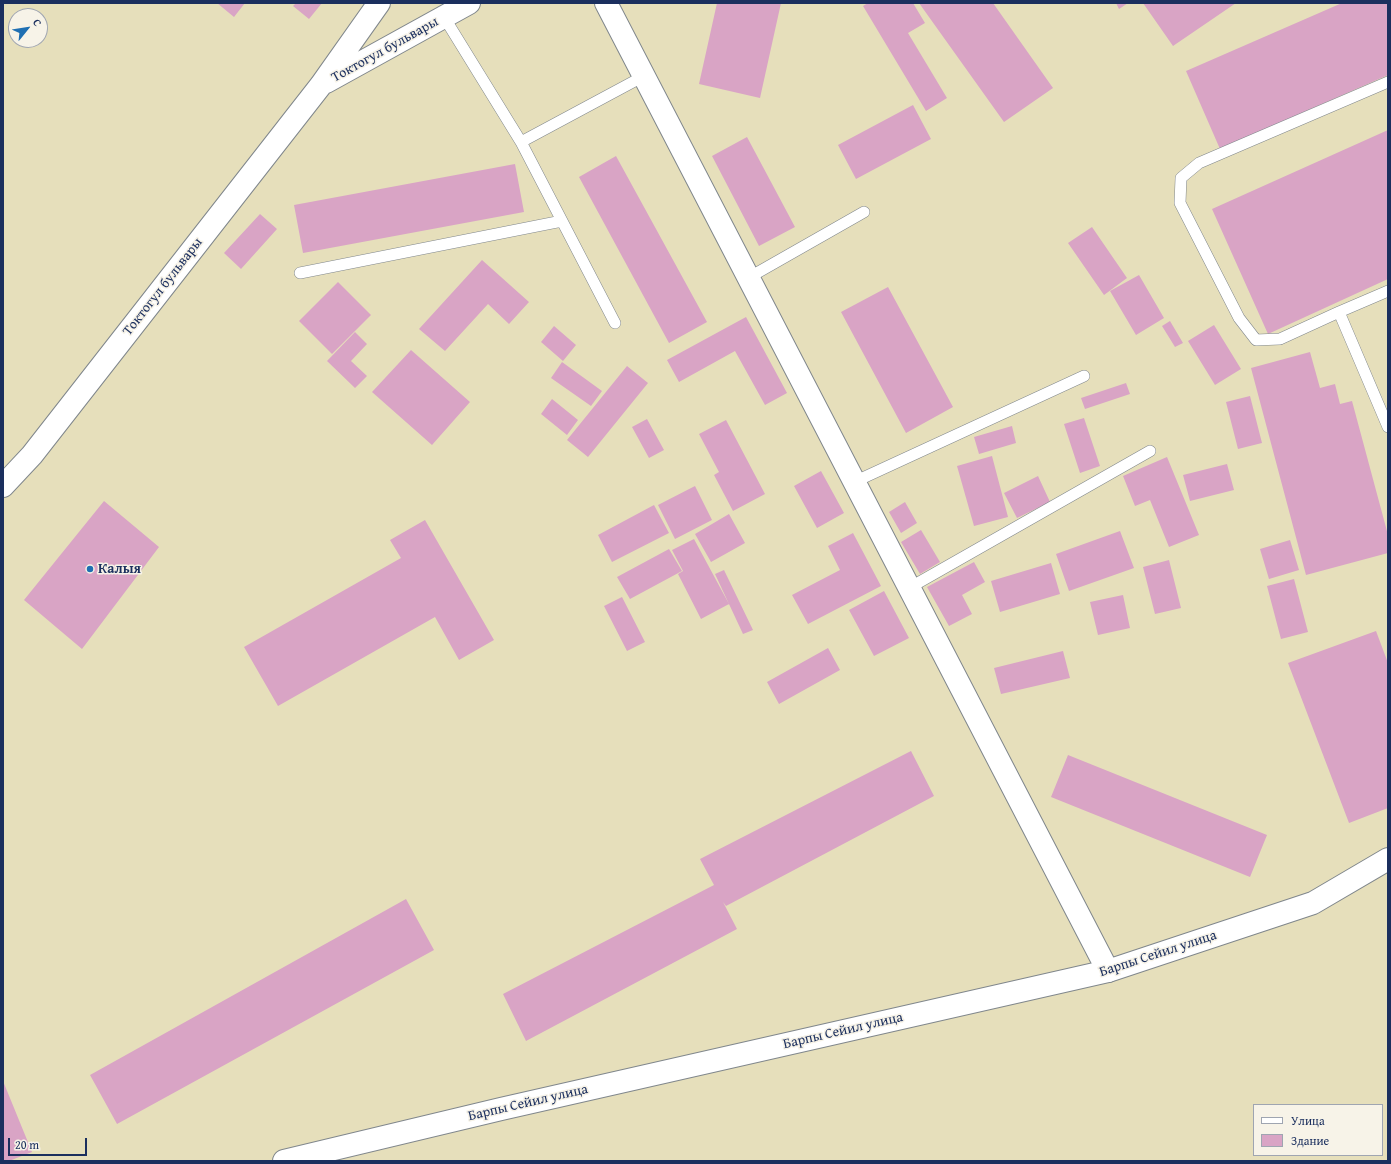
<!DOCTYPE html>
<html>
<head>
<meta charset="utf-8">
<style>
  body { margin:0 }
  #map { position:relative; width:1391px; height:1164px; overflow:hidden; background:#e6dfbb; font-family:"Gentium Book Plus",serif }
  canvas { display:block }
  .frame { position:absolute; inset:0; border:4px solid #1b2f5e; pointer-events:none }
  .legend { position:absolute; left:1253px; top:1104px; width:130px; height:52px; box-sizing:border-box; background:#f7f3e8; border:1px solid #9fa5b1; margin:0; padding:5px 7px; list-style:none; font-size:12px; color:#1b2f5e }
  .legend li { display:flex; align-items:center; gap:8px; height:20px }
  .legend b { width:20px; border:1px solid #9fa5b1 }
  .north { position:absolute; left:8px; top:8px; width:40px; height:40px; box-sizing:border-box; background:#f7f3e8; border:1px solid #9fa5b1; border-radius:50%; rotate:60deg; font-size:11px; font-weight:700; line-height:16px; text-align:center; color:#1b2f5e }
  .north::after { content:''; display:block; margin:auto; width:14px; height:18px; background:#1f6fb2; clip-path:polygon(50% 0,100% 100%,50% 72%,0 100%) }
  .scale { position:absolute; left:8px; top:1138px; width:79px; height:18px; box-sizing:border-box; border:2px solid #1b2f5e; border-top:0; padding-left:5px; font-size:12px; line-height:14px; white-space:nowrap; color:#1b2f5e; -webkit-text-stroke:3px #f7f3e8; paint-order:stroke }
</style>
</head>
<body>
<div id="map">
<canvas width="1391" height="1164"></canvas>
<div class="frame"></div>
<ul class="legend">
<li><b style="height:5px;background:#fff"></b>Улица</li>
<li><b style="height:11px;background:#d9a4c5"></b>Здание</li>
</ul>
<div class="north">С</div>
<div class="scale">20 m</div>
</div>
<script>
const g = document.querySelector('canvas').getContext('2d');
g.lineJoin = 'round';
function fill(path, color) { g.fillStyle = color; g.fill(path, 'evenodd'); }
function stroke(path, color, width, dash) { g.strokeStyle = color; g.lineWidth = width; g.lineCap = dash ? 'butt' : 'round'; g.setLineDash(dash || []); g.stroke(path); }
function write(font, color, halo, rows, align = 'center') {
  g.font = font + ' "Gentium Book Plus",serif'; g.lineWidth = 3; g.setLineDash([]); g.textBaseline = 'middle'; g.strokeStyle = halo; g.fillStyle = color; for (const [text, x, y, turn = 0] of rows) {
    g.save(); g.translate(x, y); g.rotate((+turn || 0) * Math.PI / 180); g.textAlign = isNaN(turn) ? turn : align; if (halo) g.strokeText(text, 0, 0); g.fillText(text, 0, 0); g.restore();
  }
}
fill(new Path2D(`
  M217 3H245L234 17Z
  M296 3H322L309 19 293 6Z
  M717 3H781L760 98 699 84Z
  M868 3H913L925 23 908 33 947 98 926 111 863 6Z
  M919 3H993L1053 88 1004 122Z
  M1116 3H1128L1119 9Z
  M1143 3H1236L1173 46Z
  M1342 3H1388V75L1220 149 1186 71Z
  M913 105 931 139 856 179 838 145Z
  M1388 130V279L1268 334 1212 209Z
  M747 137 795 227 759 246 712 156Z
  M616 156 707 322 669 343 579 177Z
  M515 164 524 212 303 253 294 205Z
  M260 214 277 229 241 269 224 253Z
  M1092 227 1127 278 1104 295 1068 243Z
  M482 260 529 302 509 324 488 304 445 351 419 329Z
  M1139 275 1164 318 1136 335 1110 291Z
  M338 282 371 315 332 354 299 321Z
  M888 287 953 407 906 433 841 312Z
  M746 317 787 393 765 405 735 351 679 382 667 360Z
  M1170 321 1183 343 1175 347 1162 326Z
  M1214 325 1241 369 1215 385 1188 341Z
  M554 326 576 345 563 361 541 342Z
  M355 332 367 344 351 361 367 376 355 388 327 361Z
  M411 350 470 402 432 445 372 392Z
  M1310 352 1320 388 1335 384 1340 404 1352 401 1388 535V553L1306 575 1251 368Z
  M562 362 602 391 591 406 551 378Z
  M627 366 648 383 588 457 567 440Z
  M1126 383 1130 394 1085 409 1081 398Z
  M1250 396 1262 443 1238 449 1226 402Z
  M552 399 578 420 567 435 541 414Z
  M1084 418 1100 466 1080 473 1064 424Z
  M647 419 664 450 649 458 632 427Z
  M726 420 765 494 733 511 714 475 719 472 699 434Z
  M1012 426 1016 443 979 454 974 437Z
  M992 456 1008 517 974 526 957 466Z
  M1167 457 1199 535 1169 547 1150 500 1135 506 1123 476Z
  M1227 464 1234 490 1190 501 1183 475Z
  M821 471 844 513 817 528 794 486Z
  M1038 476 1050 502 1017 518 1004 493Z
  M695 486 712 520 675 539 658 505Z
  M104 501 159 547 82 649 24 600Z
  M905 502 917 523 901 533 889 512Z
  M654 505 669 533 612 562 598 535Z
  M729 514 745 543 711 562 695 534Z
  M425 520 494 640 459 660 435 617 278 706 244 647 401 558 390 540Z
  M921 530 940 562 920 574 901 542Z
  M1120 531 1134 568 1069 591 1056 554Z
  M853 533 881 586 808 624 792 595 840 570 828 546Z
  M694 539 729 604 701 619 678 574 683 571 672 550Z
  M1290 540 1299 570 1269 579 1260 549Z
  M669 549 682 571 630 599 617 577Z
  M1169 560 1181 608 1155 614 1143 567Z
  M974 562 985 582 962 595 972 614 949 626 927 587Z
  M1051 563 1060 594 1000 612 991 581Z
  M724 570 753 630 743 634 715 574Z
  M1294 579 1308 632 1281 639 1267 586Z
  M884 591 909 638 874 656 849 610Z
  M1123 595 1130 628 1098 635 1090 602Z
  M622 597 645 642 627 651 604 606Z
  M1376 631 1388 663V808L1349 823 1288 663Z
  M828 648 840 670 779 704 767 682Z
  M1063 651 1070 678 1001 694 994 668Z
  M911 751 934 796 726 906 723 902 737 929 526 1041 503 994 714 885 700 859Z
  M1068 755 1267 835 1250 877 1051 797Z
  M406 899 434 950 117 1124 90 1075Z
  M3 1081 32 1152 9 1161H3Z`), '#d9a4c5');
const service = new Path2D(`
  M444 17 521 142 644 76
  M521 142 615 323
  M300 273 562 221
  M748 278 864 212
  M1388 291 1339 312 1388 427
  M1339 312 1280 339 1256 340 1239 318 1180 203 1181 178 1199 163 1388 82
  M854 482 1084 376
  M909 588 1150 451`);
const minor = new Path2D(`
  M606 3 1108 971`);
const tertiary = new Path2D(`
  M326 82 469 3
  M3 486 32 455 321 85 379 3`);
const primary = new Path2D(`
  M284 1161 501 1109 1108 971 1313 903 1388 859`);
stroke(service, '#80878c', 12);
stroke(minor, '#80878c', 24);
stroke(tertiary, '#80878c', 24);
stroke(primary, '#80878c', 24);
stroke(service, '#fff', 11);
stroke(minor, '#fff', 22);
stroke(tertiary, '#fff', 22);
stroke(primary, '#fff', 22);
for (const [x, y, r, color] of [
  [90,569,4,"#1f6fb2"]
]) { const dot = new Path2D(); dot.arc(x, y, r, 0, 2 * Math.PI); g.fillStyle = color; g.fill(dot); stroke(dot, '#f7f3e8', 1.5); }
write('14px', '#1b2f5e', '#f7f3e8', [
  ["Токтогул бульвары",385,50,-29],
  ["Токтогул бульвары",163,287,-52],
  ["Барпы Сейил улица",1158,954,-18],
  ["Барпы Сейил улица",843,1031,-13],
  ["Барпы Сейил улица",528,1103,-13]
]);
write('bold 14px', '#1b2f5e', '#f7f3e8', [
  ["Калыя",98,569]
], 'left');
</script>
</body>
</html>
